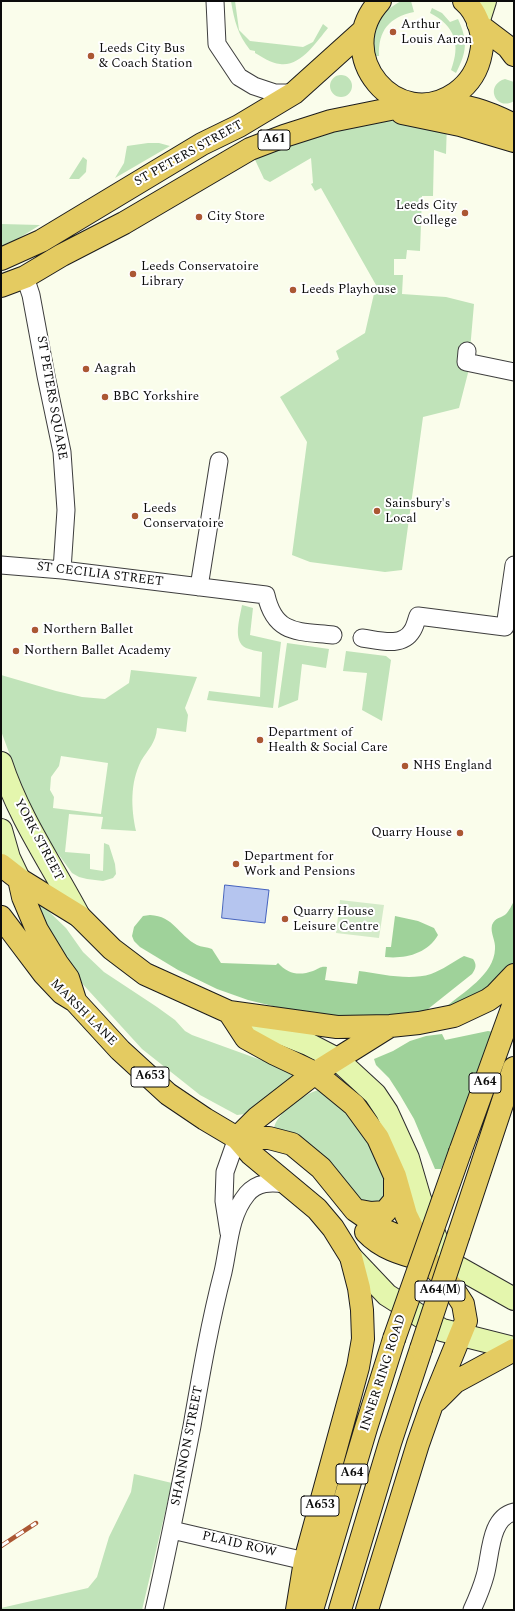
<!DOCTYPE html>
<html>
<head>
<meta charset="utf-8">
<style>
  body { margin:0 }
  #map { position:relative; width:515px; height:1611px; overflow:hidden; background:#fafdeb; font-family:Spectral,serif }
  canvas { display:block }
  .frame { position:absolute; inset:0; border:2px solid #0b0b0b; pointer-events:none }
</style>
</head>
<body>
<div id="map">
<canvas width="515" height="1611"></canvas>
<div class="frame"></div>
</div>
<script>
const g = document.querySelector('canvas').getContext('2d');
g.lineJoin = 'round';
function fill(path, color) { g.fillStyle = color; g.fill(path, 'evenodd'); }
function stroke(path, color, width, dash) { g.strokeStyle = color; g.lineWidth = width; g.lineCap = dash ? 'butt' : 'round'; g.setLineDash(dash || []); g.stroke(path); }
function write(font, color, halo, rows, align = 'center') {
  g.font = font + ' Spectral,serif'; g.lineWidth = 4; g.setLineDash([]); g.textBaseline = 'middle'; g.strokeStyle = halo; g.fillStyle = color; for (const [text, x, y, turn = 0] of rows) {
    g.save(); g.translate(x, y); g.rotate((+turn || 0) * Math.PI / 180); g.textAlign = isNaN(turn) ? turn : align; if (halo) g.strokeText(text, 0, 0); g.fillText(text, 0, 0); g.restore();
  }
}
fill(new Path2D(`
  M231 1H235L239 30 250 41 303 47 313 42 323 24 328 28C317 41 301 67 280 64 271 63 262 57 255 53V51L250 50C238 35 234 20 231 1Z
  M401 1H411L414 12C389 17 378 31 379 56H373C372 27 375 16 401 1Z
  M432 8 442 13 450 22 458 19C468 41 467 52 456 73L451 70C461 44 455 26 430 13Z
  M330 86a11 11 0 1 1 22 0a11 11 0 1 1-22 0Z
  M505 79 514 82V101C496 112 484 85 505 79Z
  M352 116 447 122 446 154 434 150 433 196H422L420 251 407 250 406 259H394V275H403L402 294 446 297 474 304 468 373 459 408 423 417 402 570 385 572 310 562 292 555 307 442 280 397 339 359 336 351 365 333 376 285 321 188 315 191 311 184 313 183 311 158 270 182 264 179 250 149Z
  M148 143H159L170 146 115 178 124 163 127 146Z
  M83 157 87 160 86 172 79 179H69Z
  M1 224 40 225 16 240 1 247Z
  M242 605 253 608 250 635 281 642 273 708 207 700 209 691 260 697 262 652C257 651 251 650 246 648 232 641 240 618 242 605Z
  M287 643 329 649 326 668 302 664 298 700 278 708Z
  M346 651 386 656 391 660 382 721 362 710 367 673 343 671Z
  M131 670 197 677 185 708 188 715 186 732 157 728C156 743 148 749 141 761 130 783 131 808 136 831L101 829 103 817 69 814 65 852 90 854V869L103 871 104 843 109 845 115 864 116 874 113 878 103 881 87 879 79 877 72 873 48 840 33 817 1 731V675L56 691 82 697 105 699 129 683ZM61 756 108 763 101 814 53 808 54 797 50 790 51 777 59 766Z
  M41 904 66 928 83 952 104 972 157 1007 175 1020 185 1031 192 1035 294 1072 295 1076 256 1110 245 1114 237 1115 200 1095 142 1049 68 968 35 910Z
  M318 1090 325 1091 358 1123 387 1173V1201L371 1209 274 1129C275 1114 304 1094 318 1090Z
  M134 1474 172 1483 142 1610H1V1608L88 1588 97 1577 109 1537 131 1492Z`), '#c0e3b9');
fill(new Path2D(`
  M514 901V971L490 996 446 1007C463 992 494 975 495 949 496 941 490 933 492 925 495 917 502 918 506 914 509 911 512 905 514 901Z
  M150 915C174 916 178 935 197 945 201 947 207 947 212 949L221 963 276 965 278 963C288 974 299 976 313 971 319 969 320 966 327 967L325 980 357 984 359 971C382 974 409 981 431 974 442 970 453 962 464 956L473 959C477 965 476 968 472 974L428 1009 410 1017 362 1020 285 1009 248 1000 217 989 178 970 140 947 134 941 132 936 134 927 143 916Z
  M395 916 418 921 434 928 438 935C427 954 405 959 385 957L386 947H391Z
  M488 1031 499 1033 441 1169H435L414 1119 400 1095 389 1078 376 1065 374 1059 393 1051 410 1041 426 1036 442 1034 445 1040Z`), '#9fd29a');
fill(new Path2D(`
  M340 900 384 905 379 938 336 933Z`), '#d4ebc9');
const water = new Path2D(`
  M225 885 269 890 265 923 222 918Z`);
fill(water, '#b5c5ef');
stroke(water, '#4462be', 1);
const street = new Path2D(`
  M215 1 217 44 239 77 254 86 275 93H294
  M25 277 31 295 46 376 62 452 66 510 62 570
  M467 351 466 362 514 372
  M1 565 62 570 266 595C275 635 298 631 333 635
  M199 587 219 461
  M362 638C378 640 402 648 412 631 415 627 416 621 418 616L505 627 514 565
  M229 1233 224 1201 225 1172 237 1138
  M172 1530 305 1561
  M154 1610C168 1549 180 1488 192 1426 201 1374 210 1322 223 1272 229 1246 229 1216 247 1194 257 1182 271 1182 285 1184
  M472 1610C477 1599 482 1587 485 1576 491 1556 489 1518 514 1512`);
const secondary = new Path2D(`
  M478 23 485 1
  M1 763C19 818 52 865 79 916
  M1 830 9 858 19 879
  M240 1017 308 1044 337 1059 375 1094 387 1112 408 1158 420 1199 438 1243 452 1264 514 1299
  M351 1257 387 1295 442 1330 514 1348`);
const highway = new Path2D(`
  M380 1C330 55 397 134 456 93 470 83 478 70 481 53 485 36 478 13 464 1
  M479 25 508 47 514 55
  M435 104C464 103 489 112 514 125
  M402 113 460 125 514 141
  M1 259 41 241 202 144 239 126 294 93 364 30
  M1 286 25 277 62 255 124 223 250 149 284 136 331 121 415 104
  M1 865 19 879 79 916 112 949 145 974 229 1012 337 1027 390 1026 419 1023 454 1016 488 1000 495 995 514 975
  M19 879 23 897 37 930 57 963 68 978 75 1000
  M1 917 44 974 62 993 75 1001 120 1050 168 1094 205 1119 237 1138 251 1154 317 1209 333 1228 351 1257 359 1288 362 1310 363 1339 358 1367 305 1561 297 1610
  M229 1012 246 1038 275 1054 315 1073 354 1105 378 1138 395 1176 406 1215 429 1262 452 1287 463 1304 466 1321 431 1407 418 1444 367 1610
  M237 1138H269L292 1144 321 1168 355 1210 384 1230 428 1249
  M237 1138 257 1118 315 1073 390 1026
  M460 1152 514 1003
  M355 1210 371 1213 385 1212 395 1200V1181
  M366 1232C382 1249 402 1254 424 1260
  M459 1234 514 1068
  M437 1400 455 1382 514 1350
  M312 1610 366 1428 394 1339
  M340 1610 390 1443 421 1349`);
stroke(street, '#3e3e3e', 19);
stroke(secondary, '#2d2d2d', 24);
stroke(highway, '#1c1c1c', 24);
stroke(street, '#fff', 17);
stroke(secondary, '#e4f6ad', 22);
stroke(highway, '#e4cb61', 22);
const rail = new Path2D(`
  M1 1546 36 1523`);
stroke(rail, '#ab5733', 4.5);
stroke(rail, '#fff', 3, [9]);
const highwayBridge = new Path2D(`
  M394 1339 460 1152
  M421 1349 459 1234`);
stroke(highwayBridge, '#1c1c1c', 24, []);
stroke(highwayBridge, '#e4cb61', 22);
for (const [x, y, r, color] of [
  [393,32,4,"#ab5733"],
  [91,56,4,"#ab5733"],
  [465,213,4,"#ab5733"],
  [199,217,4,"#ab5733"],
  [133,274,4,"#ab5733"],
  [293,290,4,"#ab5733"],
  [86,369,4,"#ab5733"],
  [105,397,4,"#ab5733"],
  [377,511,4,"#ab5733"],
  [135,516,4,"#ab5733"],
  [35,630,4,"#ab5733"],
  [16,651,4,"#ab5733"],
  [260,740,4,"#ab5733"],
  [405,766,4,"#ab5733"],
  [460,833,4,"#ab5733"],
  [236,864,4,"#ab5733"],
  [285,919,4,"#ab5733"]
]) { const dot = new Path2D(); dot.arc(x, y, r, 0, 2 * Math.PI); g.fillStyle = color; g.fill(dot); stroke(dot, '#fff', 1.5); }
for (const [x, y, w] of [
  [274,140,32],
  [150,1077,38],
  [485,1083,32],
  [440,1291,50],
  [352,1474,32],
  [320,1506,38]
]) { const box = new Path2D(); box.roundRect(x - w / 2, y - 10, w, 20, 3); g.fillStyle = '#fff'; g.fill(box); stroke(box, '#0b0b0b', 1); }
write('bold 12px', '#0b0b0b', null, [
  ["A61",274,140],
  ["A653",150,1077],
  ["A64",485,1083],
  ["A64(M)",440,1291],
  ["A64",352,1474],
  ["A653",320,1506]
]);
write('13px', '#0b0b0b', '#fff', [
  ["Arthur",401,25],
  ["Louis Aaron",401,40],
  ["Leeds City Bus",99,49],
  ["& Coach Station",99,64],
  ["Leeds City",457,206,"right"],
  ["College",457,221,"right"],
  ["City Store",207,217],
  ["Leeds Conservatoire",141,267],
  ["Library",141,282],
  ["Leeds Playhouse",301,290],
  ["Aagrah",94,369],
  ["BBC Yorkshire",113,397],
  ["Sainsbury's",385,504],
  ["Local",385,519],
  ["Leeds",143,509],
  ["Conservatoire",143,524],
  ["Northern Ballet",43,630],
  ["Northern Ballet Academy",24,651],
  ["Department of",268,733],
  ["Health & Social Care",268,748],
  ["NHS England",413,766],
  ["Quarry House",452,833,"right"],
  ["Department for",244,857],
  ["Work and Pensions",244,872],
  ["Quarry House",293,912],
  ["Leisure Centre",293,927]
], 'left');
write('13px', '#0b0b0b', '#fff', [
  ["ST PETERS STREET",189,154,-29],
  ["ST PETERS SQUARE",51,398,80],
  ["ST CECILIA STREET",100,575,7],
  ["YORK STREET",38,840,62],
  ["MARSH LANE",83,1013,45],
  ["INNER RING ROAD",384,1373,-72],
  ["SHANNON STREET",188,1446,-79],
  ["PLAID ROW",239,1545,13]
]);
</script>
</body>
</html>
